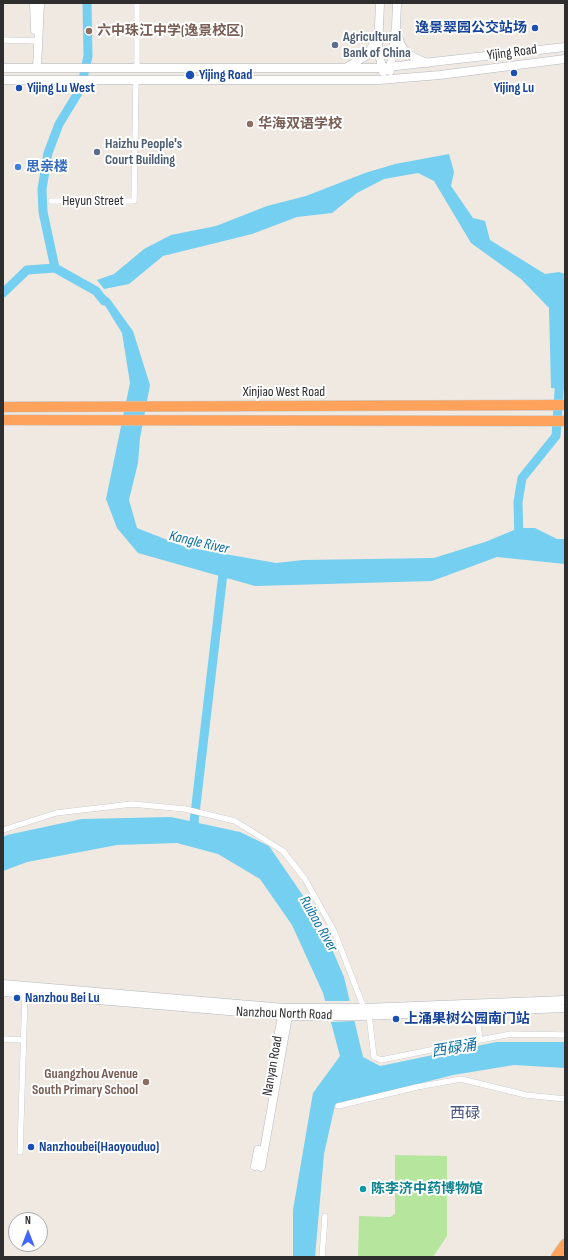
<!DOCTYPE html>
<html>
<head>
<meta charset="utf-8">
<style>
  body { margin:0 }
  #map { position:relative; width:568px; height:1260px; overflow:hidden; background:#efe9e1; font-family:"Sofia Sans Condensed",sans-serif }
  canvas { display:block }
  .frame { position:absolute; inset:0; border:4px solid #2e2e2e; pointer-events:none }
  .north { position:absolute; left:8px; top:1212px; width:40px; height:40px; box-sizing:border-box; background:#fff; border:1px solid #ababab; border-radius:50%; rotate:0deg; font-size:11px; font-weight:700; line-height:16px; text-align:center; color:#2e2e2e }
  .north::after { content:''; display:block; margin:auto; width:14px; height:18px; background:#4264fb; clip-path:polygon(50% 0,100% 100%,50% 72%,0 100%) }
</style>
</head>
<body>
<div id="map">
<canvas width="568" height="1260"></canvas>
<div class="frame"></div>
<div class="north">N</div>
</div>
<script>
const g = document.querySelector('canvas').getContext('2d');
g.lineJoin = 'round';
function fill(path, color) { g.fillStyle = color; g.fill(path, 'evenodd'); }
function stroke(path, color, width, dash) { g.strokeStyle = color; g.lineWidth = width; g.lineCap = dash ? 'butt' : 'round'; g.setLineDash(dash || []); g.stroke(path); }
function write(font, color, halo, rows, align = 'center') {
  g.font = font + ' "Sofia Sans Condensed","Noto Sans SC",sans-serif'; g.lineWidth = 4; g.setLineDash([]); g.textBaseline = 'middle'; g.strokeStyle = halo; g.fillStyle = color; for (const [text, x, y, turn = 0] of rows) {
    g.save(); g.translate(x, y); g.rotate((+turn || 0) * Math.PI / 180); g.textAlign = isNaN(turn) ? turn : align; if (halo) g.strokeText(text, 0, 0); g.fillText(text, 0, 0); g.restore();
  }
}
fill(new Path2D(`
  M395 1155 447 1156V1236L433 1257H358L359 1216 390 1217 395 1214Z`), '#b6e59e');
fill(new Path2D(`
  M449 154 454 172 451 186 473 218 485 221 490 240 545 274 559 272 565 274V389L551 388 549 308 521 279 471 243 434 181 418 173 384 179 357 193 332 213 297 217 252 234 163 256 129 284 104 289 97 280 114 274 144 249 171 235 216 226 267 206 306 196 365 173 395 164Z
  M96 291 109 298 133 331 150 385 140 438 138 463 129 500 137 528 185 547 276 563 303 560 434 558 485 542 519 528H535L557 539H565V564L497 557 432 581 255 586 138 553 117 528 106 499 130 383 122 333Z
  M171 817 240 832 269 846 319 919 344 977 363 1057 380 1066 496 1042H565V1068L514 1065 453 1075 335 1105 324 1154 315 1257H293V1210L313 1093 340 1056 323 993 292 925 260 879 218 854 177 843 117 845 27 862 3 871V837L7 835 82 819Z`), '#75cff0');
fill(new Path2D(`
  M323 1001H352L356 1021 329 1022Z`), '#efe9e1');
stroke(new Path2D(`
  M55 268 43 212 42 189 48 153 59 124 81 88 88 56 87 3
  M3 293 27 270 55 268 96 291 104 301
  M519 541 518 502 522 478 556 436 560 377
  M197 833 194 822 224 565`), '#75cff0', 9);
const street = new Path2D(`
  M3 40 37 41
  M137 68V3
  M51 201H134L136 80
  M3 830 56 813 132 804 185 809 235 821 283 851 305 879 334 931 364 1008 369 1015 374 1057 381 1060 480 1040 476 1011
  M3 1039 23 1040
  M480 1040 511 1034 565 1035
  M338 1106 417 1087 461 1079 526 1095 565 1099
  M20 1152 25 994
  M322 1257 325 1216`);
const secondary = new Path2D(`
  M34 3 35 30
  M380 3 378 49 383 72
  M397 31C400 51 409 57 428 63
  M347 67 366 56 377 39
  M3 68H379L565 47
  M37 68 40 3
  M390 71 396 26 397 3
  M3 80H379L440 75 565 59
  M3 984 285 1008H364L565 1000
  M3 992 288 1016H360L565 1008
  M273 1066 282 1016 284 1011
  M255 1166 258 1150
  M261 1167 288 1016 286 1011`);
const highway = new Path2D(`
  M3 407 565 405
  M3 420 565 421
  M556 1257 565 1244`);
stroke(street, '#b4b7c1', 6);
stroke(secondary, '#b4b7c1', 9);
stroke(highway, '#c9c9c9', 11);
stroke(street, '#fff', 5.5);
stroke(secondary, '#fff', 8);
stroke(highway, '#ffa35c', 10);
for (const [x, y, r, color] of [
  [535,28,4,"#1a4fb4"],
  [89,31,4,"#8d6e63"],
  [335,45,4,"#5c6f8a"],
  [514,73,4,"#1a4fb4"],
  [190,75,5,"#1a4fb4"],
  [19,88,4,"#1a4fb4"],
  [250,124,4,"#8d6e63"],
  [97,152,4,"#5c6f8a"],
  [18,167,4,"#3f7fe0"],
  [17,998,4,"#1a4fb4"],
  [396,1019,4,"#1a4fb4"],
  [146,1082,4,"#8d6e63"],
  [31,1147,4,"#1a4fb4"],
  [363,1189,4,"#0f9aa8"]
]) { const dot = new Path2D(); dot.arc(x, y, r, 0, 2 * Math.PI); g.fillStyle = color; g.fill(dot); stroke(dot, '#fff', 1.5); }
write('bold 14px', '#164399', '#fff', [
  ["逸景翠园公交站场",527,28,"right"],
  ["Yijing Road",199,75],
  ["Yijing Lu West",27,88],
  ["Yijing Lu",514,88,"center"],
  ["Nanzhou Bei Lu",25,998],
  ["上涌果树公园南门站",404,1019],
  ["Nanzhoubei(Haoyouduo)",39,1147]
], 'left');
write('bold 14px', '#785e54', '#fff', [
  ["六中珠江中学(逸景校区)",97,31],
  ["华海双语学校",258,124],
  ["Guangzhou Avenue",138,1074,"right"],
  ["South Primary School",138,1090,"right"]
], 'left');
write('bold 14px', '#4e5e75', '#fff', [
  ["Agricultural",343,37],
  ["Bank of China",343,53],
  ["Haizhu People's",105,144],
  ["Court Building",105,160]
], 'left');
write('14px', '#2e2e2e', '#fff', [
  ["Yijing Road",512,53,-7],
  ["Heyun Street",93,201],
  ["Xinjiao West Road",284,392],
  ["Nanzhou North Road",284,1014,2],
  ["Nanyan Road",273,1066,-80]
]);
write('bold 14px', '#366cbe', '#fff', [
  ["思亲楼",26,167]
], 'left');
write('bold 14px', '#0d838f', '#fff', [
  ["陈李济中药博物馆",371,1189]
], 'left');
write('italic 15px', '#0d6fa3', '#fff', [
  ["Kangle River",199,543,13],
  ["Ruibao River",318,924,60],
  ["西碌涌",454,1049,-9]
]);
write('15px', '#4d5680', '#fff', [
  ["西碌",465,1114]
]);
</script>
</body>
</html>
